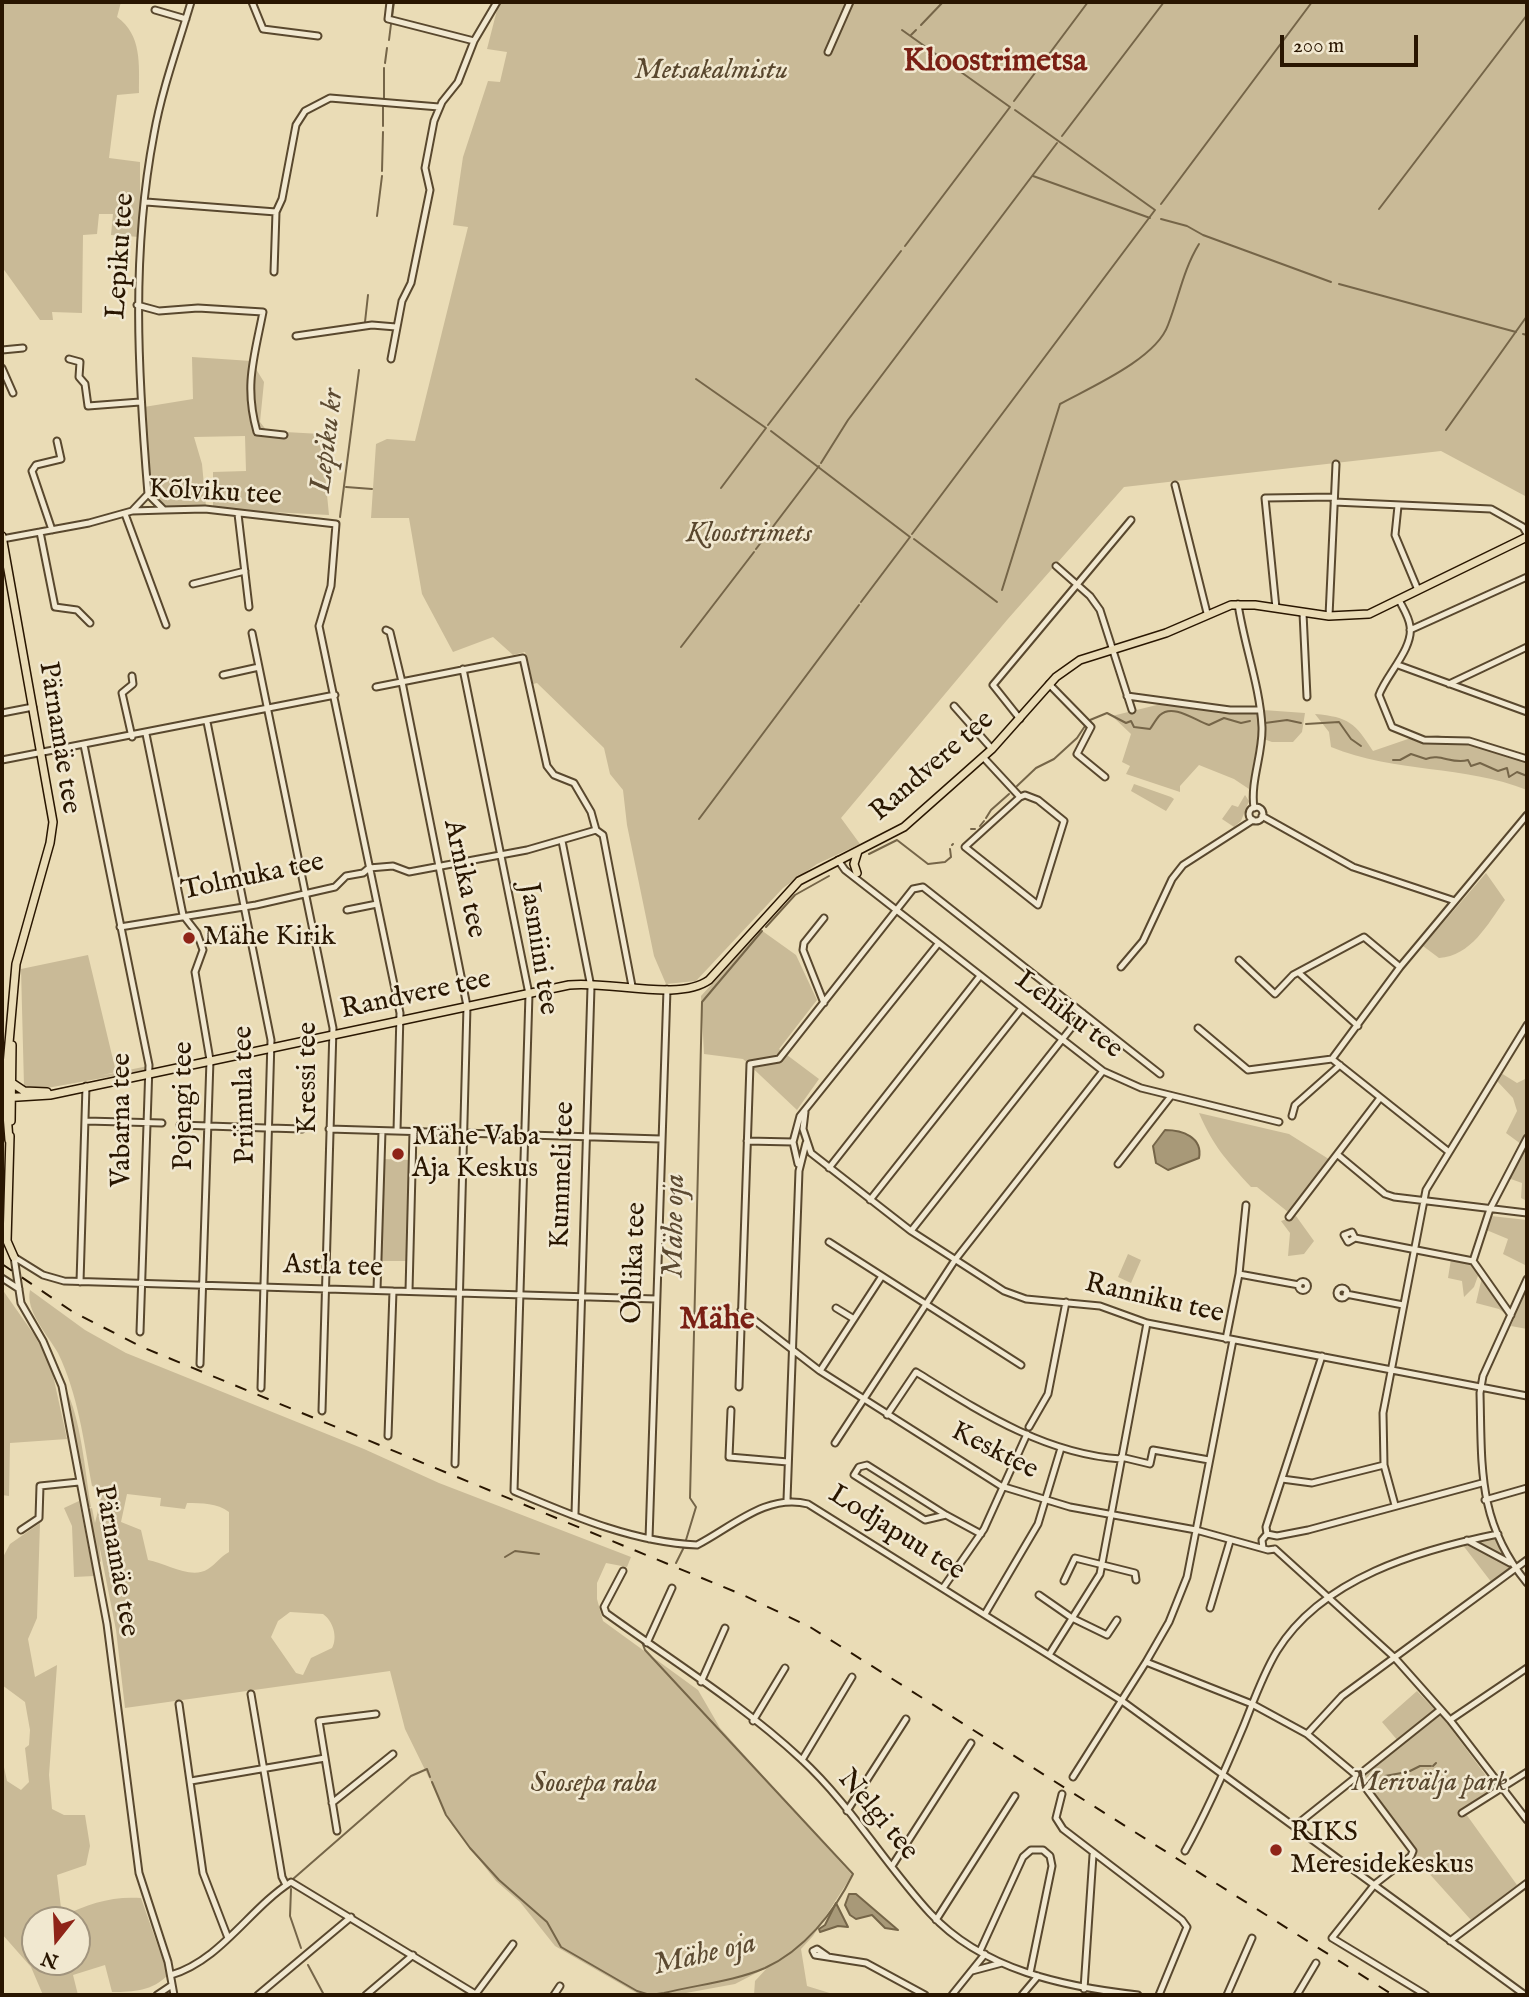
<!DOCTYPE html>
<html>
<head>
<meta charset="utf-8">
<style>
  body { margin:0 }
  #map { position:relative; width:1529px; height:1997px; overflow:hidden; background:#eadcb6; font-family:"IM FELL English",serif }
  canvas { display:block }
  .frame { position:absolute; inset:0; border:4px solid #291601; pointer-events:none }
  .north { position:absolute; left:21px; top:1906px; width:70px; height:70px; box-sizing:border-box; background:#f1e8d0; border:2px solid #a1947d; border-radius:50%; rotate:198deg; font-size:19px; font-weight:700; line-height:28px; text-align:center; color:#291601 }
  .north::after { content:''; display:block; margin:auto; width:24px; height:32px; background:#8f2418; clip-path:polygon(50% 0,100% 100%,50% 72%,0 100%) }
  .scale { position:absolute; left:1280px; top:35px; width:138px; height:32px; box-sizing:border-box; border:4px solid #291601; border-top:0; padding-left:9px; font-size:21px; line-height:24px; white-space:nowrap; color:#291601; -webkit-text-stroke:5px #f1e8d0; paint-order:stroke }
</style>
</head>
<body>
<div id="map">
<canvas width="1529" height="1997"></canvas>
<div class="frame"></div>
<div class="north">N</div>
<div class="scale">200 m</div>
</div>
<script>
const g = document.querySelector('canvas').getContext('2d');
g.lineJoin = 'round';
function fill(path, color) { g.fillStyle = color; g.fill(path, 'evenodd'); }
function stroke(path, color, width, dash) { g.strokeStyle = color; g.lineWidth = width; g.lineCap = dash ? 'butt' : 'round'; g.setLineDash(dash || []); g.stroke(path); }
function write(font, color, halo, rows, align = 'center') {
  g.font = font + ' "IM FELL English",serif'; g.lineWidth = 5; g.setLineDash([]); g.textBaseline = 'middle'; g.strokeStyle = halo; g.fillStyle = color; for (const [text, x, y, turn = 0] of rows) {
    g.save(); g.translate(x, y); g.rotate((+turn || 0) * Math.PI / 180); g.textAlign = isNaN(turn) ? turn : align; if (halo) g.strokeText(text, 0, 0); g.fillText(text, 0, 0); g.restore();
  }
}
fill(new Path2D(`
  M2 2H121L117 17C142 35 139 64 139 93L117 95 109 158 140 162V237L111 235 113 214H99L97 234 83 235 82 313 52 312 53 320H40L2 267Z
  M499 2H1527V497L1441 451 1124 487 1007 620 841 818 860 844 817 864 783 888 696 981 666 984 654 956 627 825 623 790 610 774 604 748 537 683 533 684 525 652 513 655 493 637 453 652 422 594 409 518H371L376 444 387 439 415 441 468 227 453 225 463 157 488 81 500 82 507 52 487 49Z
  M192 357 251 361 264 382 260 422 267 431 321 434 329 515 213 509V472L246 471 245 436 194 437 202 464 206 507 163 508 151 492 144 407 193 399Z
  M1165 703 1305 713 1302 732 1293 742H1272L1258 737 1249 789 1234 779 1199 765 1180 786V792L1126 774 1130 766 1122 762 1131 734 1112 716Z
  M1315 714C1349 717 1355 723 1373 751L1408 739 1438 735 1526 761 1527 790C1465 765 1394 773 1331 747L1329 732Z
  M1134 784 1171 797 1174 799 1166 811 1131 791Z
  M1245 795 1249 801 1241 821 1234 827 1222 819 1232 805 1238 807Z
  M1486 873 1505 900C1487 925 1471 956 1439 958L1423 946Z
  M761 930 796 955 817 1000 779 1049 819 1079 797 1110 743 1059 704 1054 701 996Z
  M88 955 116 1072 99 1076 148 1066 147 1070 47 1088 24 1086 21 969Z
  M1501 1073 1517 1083 1527 1078V1201L1521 1198 1522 1183 1508 1178 1525 1147 1506 1133 1517 1111 1513 1098 1497 1081Z
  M1199 1113 1289 1134 1335 1163 1288 1212 1257 1187H1251C1227 1161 1213 1146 1199 1113Z
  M383 1159 410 1160 407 1261H380Z
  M1296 1216 1314 1241 1304 1254 1288 1256 1290 1233 1281 1221Z
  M1491 1216 1527 1220V1266L1503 1254 1508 1239 1484 1229Z
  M1128 1254 1141 1260 1131 1283 1118 1277Z
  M1451 1259 1468 1262 1479 1273 1474 1287 1464 1297 1462 1281 1448 1278Z
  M1482 1277 1507 1312V1315L1499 1309 1476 1303Z
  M1527 1284V1329L1511 1326Z
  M2 1289 35 1336 51 1366 67 1439 10 1443 9 1496 2 1495Z
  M30 1290 85 1330 126 1353 364 1449 439 1483 631 1557 627 1567 606 1563 597 1583V1599L603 1621 698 1690 720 1728 852 1875 813 1936 801 1949 807 1986 836 1995H754L755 1981 768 1967 735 1984 675 1995H640L555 1946 520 1902 496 1881 452 1825 405 1729 390 1671 125 1708 116 1630 99 1544 101 1562 98 1560 88 1509 92 1508 95 1523 103 1490 92 1486C84 1442 78 1394 58 1353 48 1335 25 1311 30 1290ZM127 1494 161 1498 160 1506 185 1509 187 1503C202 1503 217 1503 229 1512V1552C220 1557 216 1564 208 1569 191 1580 166 1563 148 1560L141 1530 121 1522ZM290 1612 323 1614C333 1621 338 1637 332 1648L311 1658 303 1675 296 1673 271 1637 278 1621Z
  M65 1388C81 1417 85 1472 91 1507H87Z
  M79 1501 94 1576 74 1577 72 1526 64 1508Z
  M40 1523 37 1618 28 1639 35 1677 57 1665 49 1775 52 1809 64 1815H85L90 1846 86 1865 57 1875 62 1916C89 1904 111 1896 141 1898L168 1975C152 1991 134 1992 112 1992L105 1965 73 1975 78 1995H43L31 1967 2 1934V1758L7 1781 21 1790 29 1782 25 1748 29 1745 30 1730 25 1702 2 1685V1559L10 1544ZM35 1920H77V1962H35Z
  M1496 1538 1510 1568 1492 1583 1462 1544Z
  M1417 1691 1436 1711 1398 1741 1382 1722Z
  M1440 1714 1499 1793 1466 1814 1517 1885 1471 1920 1417 1860 1414 1847 1359 1776Z`), '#c9ba97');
const water = new Path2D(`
  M1165 1130C1182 1130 1203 1137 1199 1158L1168 1170 1156 1163 1153 1146Z
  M849 1894H856L898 1930 885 1928 872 1915 856 1919 850 1915 845 1905Z
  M836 1903 848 1927 838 1926 820 1932 819 1929 825 1925Z`);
fill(water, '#a89978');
stroke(water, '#756548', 2);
stroke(new Path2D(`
  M392 17 394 2
  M921 25 943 2
  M902 30 1010 107 905 246
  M911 35 916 30
  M389 40 391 24
  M385 63 387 48
  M384 98V68
  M1014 101 1088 2
  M383 126V107
  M1062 136 1164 2
  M382 171 383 132
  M1033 176 1150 218
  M1161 204 1312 2
  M1379 209 1527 15
  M377 216 382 176
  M1161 219 1187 226 1203 235 1331 282
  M1339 284 1516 332
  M365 322 368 295
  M1523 334 1527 335
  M696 379 766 428 721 488
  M768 425 901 251
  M1446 430 1527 316
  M771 431 910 537 861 602
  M821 463 848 420 1057 143
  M346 487 372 489
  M340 517 359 370
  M912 534 1155 210 1015 110
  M914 539 997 602
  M756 549 819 466
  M1002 590 1060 404C1091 387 1156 359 1168 325 1179 297 1183 270 1199 244
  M681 647 754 552
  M1090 720 1107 713 1126 723 1131 721 1134 727 1150 729C1153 725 1156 719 1160 715 1173 703 1196 721 1209 725L1224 718 1241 723 1250 721
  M1265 723 1287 720 1301 723
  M1306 724 1339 722 1351 739 1361 746
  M1393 760H1400L1411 754 1426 759C1440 753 1453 765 1468 760L1471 766 1480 763 1498 771 1507 768 1509 777 1517 772 1527 776
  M1017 786 1036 768 1054 759 1077 738 1085 726
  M986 818 991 810 1009 794
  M699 819 859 605
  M980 826 984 821
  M971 829H975
  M952 845 953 844
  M869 854 897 840 928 864 945 862 951 857 950 849
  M766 927 795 895 829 876
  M686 1540 696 1507 690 1498 702 1002 762 931
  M505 1557 515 1551 539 1554
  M676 1563 684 1547
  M1433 1766 1436 1763
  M1410 1771 1420 1766H1431
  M1385 1776 1407 1772
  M432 1782 446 1815 470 1848 499 1880 547 1922 561 1947 637 1991 650 1995 664 1993C696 1985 735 1981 765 1968 804 1950 834 1913 853 1874L645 1650 642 1642
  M293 1879 411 1776 427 1769 430 1777
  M291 1889 290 1916 301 1948
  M308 1965 324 1995`), '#756548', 2);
const minor = new Path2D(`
  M252 2 263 29 318 36
  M390 2 388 19 474 41
  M155 10 186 19
  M828 52 850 2
  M146 202 276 212
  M274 272 276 212 282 199 296 125 305 111 330 98 439 107
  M137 305 159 311 198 308 263 312C254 358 244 386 257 432L284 435
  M296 336 372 325 396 327
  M2 350 23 348
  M69 359 80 362 79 377 85 384 88 406 140 402
  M391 359 402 301 411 283 430 190 425 168 434 121 442 102 458 82 474 41 497 2
  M2 368 13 393
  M1175 485 1207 613
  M148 494 163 509
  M1334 502 1491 509 1523 527 1527 534
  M1398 506 1395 535 1418 590
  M132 511 148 494C138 374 131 254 154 134 162 89 178 46 191 2
  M125 514 166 625
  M238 514 249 607
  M52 530 32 471 36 465 61 459 57 441
  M40 532 55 607 77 610 90 623
  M2 539 89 523 132 511 164 510 205 509 336 524 331 586 319 626 400 1013 397 1131
  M1056 566 1090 596 1100 610 1132 710
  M193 584 245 571
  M1399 600C1403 608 1409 617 1410 626 1414 648 1386 675 1379 695L1392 727 1424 740 1469 741 1527 759
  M1238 604C1244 645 1260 686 1262 727 1263 754 1250 781 1254 808
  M1276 608 1265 498 1334 497
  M1303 613 1307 697
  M1329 616 1336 464
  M386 630 390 632 402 682 467 1006 455 1464
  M1410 630 1527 577
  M252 633 333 1028 322 1411
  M1398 665 1527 712
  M463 669 529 994 514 1491C573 1516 632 1542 697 1545 732 1527 767 1493 808 1504L1122 1701 1525 1995
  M223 675 259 667
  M1049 684 1091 727 1077 754 1105 777
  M1449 684 1527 647
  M376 687 523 658 547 766 554 775 574 783 591 812 596 830 603 835 632 986
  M1127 696 1230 710H1259
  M954 706 992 749
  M2 713 33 707
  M1020 719 993 685 1131 520
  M207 722 271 1040 261 1388
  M146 734 183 915 197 933 203 950 195 972 210 1060 200 1364
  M132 737 122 693 133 684 132 676
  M84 745 149 1065 140 1332
  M983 757 1020 797 965 847 1038 905 1064 821 1038 800 1025 795 1020 797
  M2 760 335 695
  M1249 814a7 7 0 1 1 14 0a7 7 0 1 1-14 0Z
  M1262 816 1353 867 1455 901
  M562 841 591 987 575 1514
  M838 860 845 870 1103 1071 1141 1088 1279 1122
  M347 910 377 904
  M120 927 256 905 335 887 346 876 363 873 369 868 393 866 409 872 527 850 596 830
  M1239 960 1275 994 1293 975 1364 937 1400 967
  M1121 967 1143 941 1172 879 1183 865 1253 820
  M1299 973 1358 1026
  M824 1003 803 950 804 943 824 918
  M1198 1028 1248 1070 1332 1059 1449 1152
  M1332 1059 1400 967 1527 815
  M805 1112 803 1129 811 1153 911 1231 1004 1291 1026 1299 1100 1306 1147 1323 1527 1396
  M1292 1116 1295 1105 1340 1065
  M86 1121 162 1123
  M180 1125 266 1128
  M270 1128 302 1129
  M329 1129 661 1139
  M747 1141 793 1142
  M1338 1155 1385 1194 1394 1197 1527 1213
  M798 1164 793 1142 800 1116 938 944
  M1118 1164 1171 1096
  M829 1168 980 976
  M870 1200 1022 1008
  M1289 1217 1380 1098
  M911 1231 1083 1013
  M1355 1238 1348 1242 1344 1235 1352 1232 1355 1238 1473 1261 1511 1315
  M829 1242 1021 1365
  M14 1257 21 1303 43 1341 62 1386 107 1624 139 1873 168 1962 174 1995
  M14 1257 43 1275 64 1281 656 1299
  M1473 1261 1490 1209 1527 1138
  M1239 1274 1299 1285
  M2 1278 19 1289
  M1527 1279 1483 1376 1480 1393C1482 1467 1477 1522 1527 1583
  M1298.5 1286a4.5 4.5 0 1 1 9 0a4.5 4.5 0 1 1-9 0Z
  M80 1282 86 1086
  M1337 1293a5 5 0 1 1 10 0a5 5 0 1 1-10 0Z
  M377 1290 382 1131
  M409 1291 413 1132
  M1346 1294 1403 1305
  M836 1308 854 1319
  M741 1310 820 1371 1001 1486 1070 1507 1196 1530 1268 1550 1275 1549
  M1226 1339 1239 1274 1246 1205
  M820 1371 882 1276
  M739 1387 750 1064 779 1059 913 889 923 887 1160 1074
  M731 1410 729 1457 788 1462
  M887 1415 916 1372C979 1411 1044 1454 1121 1459
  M1029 1427 1048 1394 1066 1302
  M388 1436 393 1291
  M835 1443 955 1260 1103 1071
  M1121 1457 1150 1464 1153 1450 1209 1460
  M1282 1479 1312 1483 1384 1465
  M787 1500 799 1171 806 1143
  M1485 1500 1527 1488
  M1395 1505 1384 1465 1383 1413 1426 1190 1527 1025
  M946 1515 867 1465 859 1467 854 1475 925 1520 946 1515 981 1534
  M21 1530 39 1518 40 1486 79 1482
  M1267 1534 1266 1527 1322 1356
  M649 1539 667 989
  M1467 1540 1510 1563
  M1263 1548 1262 1540 1267 1534 1277 1536 1308 1530 1482 1483
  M1275 1549 1394 1657 1450 1720 1527 1820
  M623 1571 604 1607 606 1613C671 1660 742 1704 801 1759 850 1804 885 1864 930 1913 982 1970 1065 1987 1138 1995
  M1064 1581 1075 1558 1135 1573 1136 1580
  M943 1588 984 1529 1027 1434
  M1039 1595 1072 1618 1107 1635 1117 1620
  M1210 1608 1230 1541
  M985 1614 1038 1524 1061 1448
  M647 1643 672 1588
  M1049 1655 1100 1574 1147 1323
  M1146 1662 1252 1704 1307 1734 1356 1775 1413 1851 1411 1856 1375 1884 1332 1938 1426 1995
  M701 1682 725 1628
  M251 1694 282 1877 286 1885
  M179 1704 203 1873 228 1938
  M1450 1720 1527 1668
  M753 1721 785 1668
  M1307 1734 1342 1696 1527 1560
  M802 1760 852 1677
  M1073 1777 1146 1662 1169 1622 1187 1577 1233 1340
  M191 1781 325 1758
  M1062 1794 1056 1818 1063 1829 1182 1920 1187 1927 1159 1995
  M332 1803 393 1754
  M847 1811 906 1719
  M1462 1813 1527 1772
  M1295 1826 1440 1710
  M337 1831 319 1721 376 1714
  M1185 1851C1208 1810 1226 1768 1244 1725 1254 1700 1263 1674 1277 1651 1322 1578 1419 1550 1498 1534
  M892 1866 971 1743
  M936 1920 1015 1796
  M1450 1941 1527 1883
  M980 1951 1023 1857 1031 1850H1043L1050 1856 1052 1866 1030 1973
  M827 1956 817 1949 813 1951 815 1955 866 1963 925 1995
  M972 1971 1002 1963
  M171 1975C221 1960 249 1909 291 1882L477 1995
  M1084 1989 1093 1855
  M157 1995 172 1985
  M258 1995 351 1917
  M366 1995 413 1955
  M475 1995 513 1944
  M554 1995 560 1986
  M952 1995 985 1954
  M1022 1995 1038 1976
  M1227 1995 1252 1938
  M1297 1995 1316 1963`);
const major = new Path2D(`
  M2 536 53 822 50 843 16 964 5 1088 9 1140
  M857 873 854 864 858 851
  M12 1083 24 1091 47 1092
  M2 1098 50 1095 569 985C608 980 678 1002 709 980L799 881 904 827 992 749 1056 677 1080 660 1166 633 1231 605H1255L1329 616 1369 614 1527 537
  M11 1121 12 1045
  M10 1136 7 1241 14 1257`);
stroke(minor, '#59482e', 9);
stroke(major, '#291601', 10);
stroke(minor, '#f1e8d0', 5);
stroke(major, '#eadcb6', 7);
stroke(new Path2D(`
  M2 1264 73 1312 142 1347 743 1595 810 1627 1393 1995`), '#291601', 2, [12, 12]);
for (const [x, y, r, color] of [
  [189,938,7,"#8f2418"],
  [398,1154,7,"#8f2418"],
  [1276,1850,7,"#8f2418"]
]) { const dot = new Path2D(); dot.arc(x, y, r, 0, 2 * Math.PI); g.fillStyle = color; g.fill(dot); stroke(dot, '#f1e8d0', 2.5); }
write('italic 28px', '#59472e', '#f1e8d0', [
  ["Metsakalmistu",711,72],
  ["Kloostrimets",749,535],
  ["Merivälja park",1429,1784],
  ["Soosepa raba",594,1785]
]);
write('28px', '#291601', '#f1e8d0', [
  ["Lepiku tee",122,256,-86],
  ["Kõlviku tee",215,494,3],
  ["Pärnamäe tee",58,738,81],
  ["Randvere tee",933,767,-41],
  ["Tolmuka tee",253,878,-12],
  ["Arnika tee",463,879,78],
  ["Jasmiini tee",537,949,81],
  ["Randvere tee",416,996,-12],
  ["Lehiku tee",1068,1016,37],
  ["Kressi tee",309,1078,-90],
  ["Priimula tee",246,1095,-91],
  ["Pojengi tee",185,1106,-90],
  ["Vabarna tee",123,1120,-90],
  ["Kummeli tee",564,1175,-88],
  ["Oblika tee",636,1263,-88],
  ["Astla tee",333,1268,2],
  ["Ranniku tee",1154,1300,13],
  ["Kesktee",994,1452,27],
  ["Lodjapuu tee",896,1534,32],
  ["Pärnamäe tee",115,1561,80],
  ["Nelgi tee",877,1816,50]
]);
write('28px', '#291601', '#f1e8d0', [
  ["Mähe Kirik",203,938],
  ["Mähe Vaba",412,1138],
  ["Aja Keskus",412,1170],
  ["RIKS",1290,1834],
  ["Meresidekeskus",1290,1866]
], 'left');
write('italic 30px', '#5c4a31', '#f1e8d0', [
  ["Lepiku kr",329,441,-83],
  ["Mähe oja",676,1226,-89],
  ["Mähe oja",705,1956,-13]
]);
write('bold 32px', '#7a1f14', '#f1e8d0', [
  ["Kloostrimetsa",995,63],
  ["Mähe",717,1321]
]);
</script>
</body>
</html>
